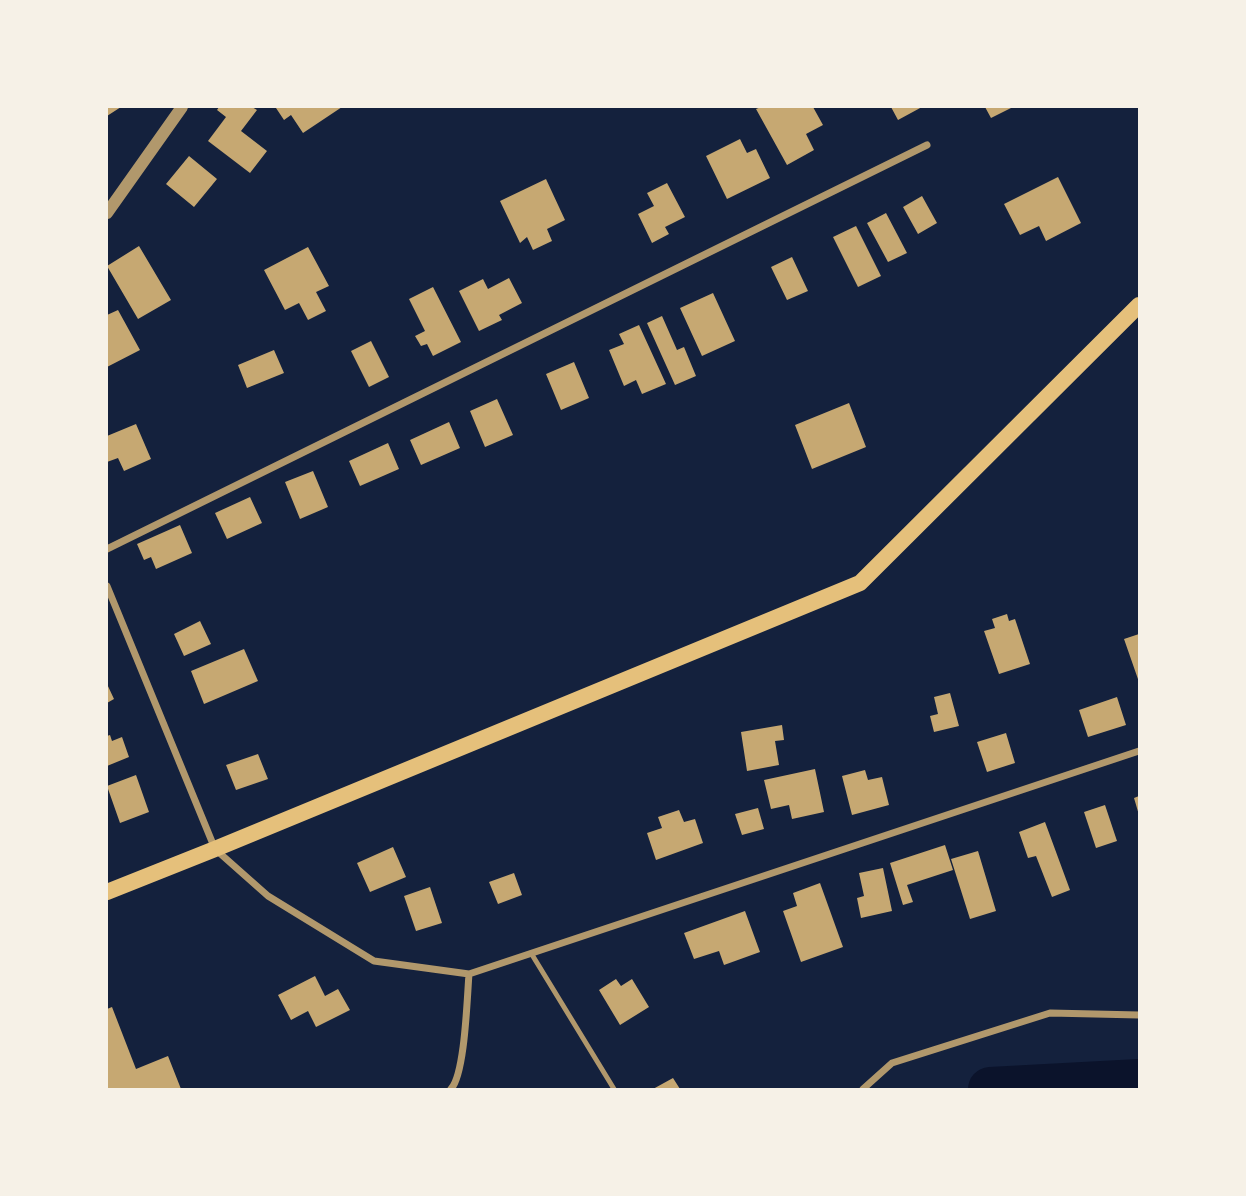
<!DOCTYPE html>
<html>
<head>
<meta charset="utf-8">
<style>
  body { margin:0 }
  #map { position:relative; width:1246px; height:1196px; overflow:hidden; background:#14213d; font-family:Commissioner,sans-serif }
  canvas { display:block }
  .frame { position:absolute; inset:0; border:108px solid #f6f1e7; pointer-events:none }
</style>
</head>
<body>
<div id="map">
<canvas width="1246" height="1196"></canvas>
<div class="frame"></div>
</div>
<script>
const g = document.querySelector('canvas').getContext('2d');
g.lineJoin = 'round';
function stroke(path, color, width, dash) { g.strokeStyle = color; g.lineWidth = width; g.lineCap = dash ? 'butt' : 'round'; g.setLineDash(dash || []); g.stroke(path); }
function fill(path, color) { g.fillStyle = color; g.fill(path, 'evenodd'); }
stroke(new Path2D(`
  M990 1089 1139 1081`), '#0b132b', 44);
fill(new Path2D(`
  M107 107H121L107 116Z
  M219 107H252L257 110 241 131 267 151 250 173 208 141 226 117 217 110Z
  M278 107H342L303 133 291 115 284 120 276 108Z
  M761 107H813L823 125 806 134 814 150 787 165 756 109Z
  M891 107H922L898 120Z
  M985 107H1013L991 118Z
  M740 139 747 153 756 149 770 178 727 199 706 156Z
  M189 156 217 179 194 207 166 184Z
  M1058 177 1081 223 1046 241 1039 226 1020 235 1004 204Z
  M546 179 565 220 547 229 552 241 533 250 527 237 520 243 500 201Z
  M667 183 685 217 665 227 669 234 652 243 638 214 654 206 647 193Z
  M922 196 937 223 918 234 903 207Z
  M886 213 907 253 888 262 867 223Z
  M856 226 881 276 858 287 833 237Z
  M139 246 171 300 138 319 107 266Z
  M308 247 329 286 316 292 326 311 308 320 299 303 285 310 264 270Z
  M792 257 808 291 787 300 771 267Z
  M509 278 522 303 499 315 502 320 479 331 459 291 483 279 488 289Z
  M433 287 461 342 433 356 427 344 421 346 415 336 425 331 409 299Z
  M713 293 735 341 702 356 680 308Z
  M118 310 140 350 107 367V315Z
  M662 316 677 350 684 347 696 376 675 385 647 323Z
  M639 325 666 384 642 394 636 380 624 386 609 350 624 344 619 334Z
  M371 341 389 377 369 387 351 351Z
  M274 350 284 373 247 388 238 365Z
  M574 362 589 398 561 410 546 374Z
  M497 399 513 435 485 447 470 411Z
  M849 403 866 447 812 469 795 425Z
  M449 422 460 448 421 465 410 440Z
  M136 424 151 459 124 471 118 458 107 462V436Z
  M388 443 399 469 360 486 349 461Z
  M313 471 328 507 300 519 285 482Z
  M250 497 262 523 227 539 215 513Z
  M180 525 192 553 156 569 151 557 144 560 137 544Z
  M1007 614 1009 621 1015 619 1030 664 999 674 984 631 995 628 992 619Z
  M200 621 211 644 184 656 174 634Z
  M1139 634V682L1124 639Z
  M244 649 258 681 204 704 191 671Z
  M107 684 114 699 107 703Z
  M950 693 959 726 934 732 930 716 938 714 934 697Z
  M1117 697 1126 725 1088 737 1079 710Z
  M782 725 784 740 775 741 779 765 747 771 741 732Z
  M1006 733 1015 763 987 772 977 742Z
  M110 735 112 741 122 737 129 757 107 766V736Z
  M258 754 268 779 236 790 226 765Z
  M815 769 824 812 792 819 789 805 771 809 764 780Z
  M865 770 868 780 882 777 889 805 852 815 842 776Z
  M136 775 149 812 120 823 107 786Z
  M1139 796V815L1134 798Z
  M1105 805 1117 841 1096 848 1084 812Z
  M758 808 764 829 742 835 735 814Z
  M679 810 684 822 695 819 703 843 656 860 647 833 662 828 658 817Z
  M1045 822 1070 890 1052 897 1036 856 1028 858 1019 832Z
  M945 845 953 870 907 885 913 902 903 905 890 863Z
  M393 847 406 877 370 892 357 863Z
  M978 851 996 911 970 919 951 859Z
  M883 868 892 911 861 918 857 898 864 896 859 873Z
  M514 873 522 895 498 904 489 882Z
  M820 883 843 947 801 962 783 911 797 906 793 893Z
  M430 887 442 923 416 931 404 896Z
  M745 911 760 952 724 965 719 951 694 959 684 933Z
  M315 976 325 996 338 989 350 1010 316 1027 308 1011 291 1020 278 995Z
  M616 979 621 986 632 979 649 1007 620 1025 599 990Z
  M112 1007 136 1069 168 1056 181 1089H107V1009Z
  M673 1078 680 1089H653Z`), '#c6a872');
stroke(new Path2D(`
  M531 953 614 1089`), '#b1986c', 5);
stroke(new Path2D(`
  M107 549 927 145
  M107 586 215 849 268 896 374 961 469 974 1139 751
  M451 1089C465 1074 467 998 469 974
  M863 1089 892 1063 1050 1013 1139 1015`), '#b1986c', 7);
stroke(new Path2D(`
  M107 213 182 107`), '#b1986c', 12);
stroke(new Path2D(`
  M107 892 215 849 860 583 1139 305`), '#e5c07b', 16);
</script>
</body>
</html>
